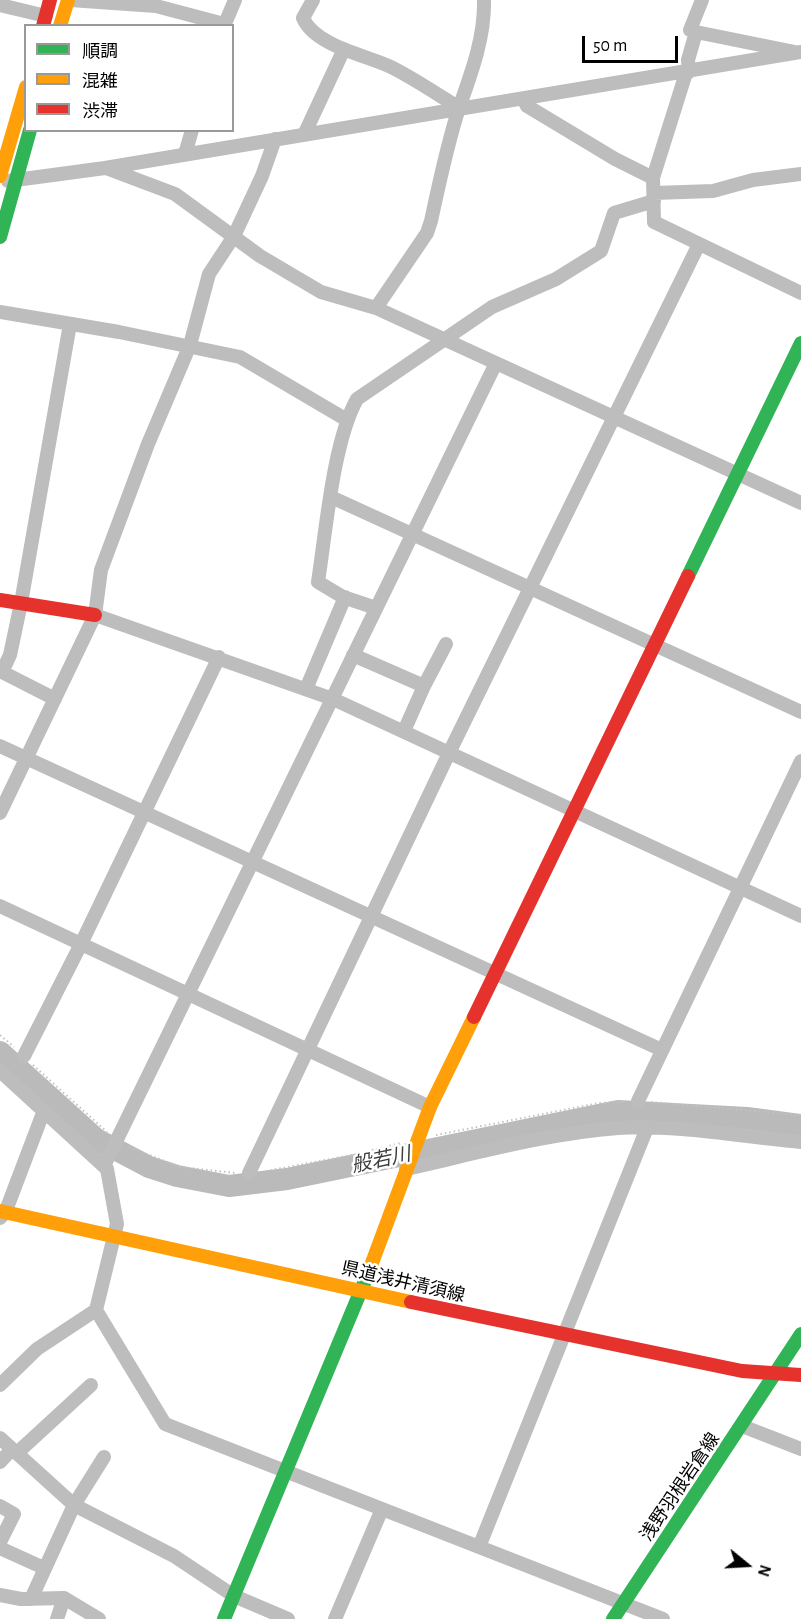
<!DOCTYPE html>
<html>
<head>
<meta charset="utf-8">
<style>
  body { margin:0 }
  #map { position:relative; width:801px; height:1619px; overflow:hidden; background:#fff; font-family:"Alegreya Sans","Noto Sans JP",sans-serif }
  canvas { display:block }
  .legend { position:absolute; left:24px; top:24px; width:210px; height:108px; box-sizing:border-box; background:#fff; border:2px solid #999; margin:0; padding:8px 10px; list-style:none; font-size:18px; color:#000 }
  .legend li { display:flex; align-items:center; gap:12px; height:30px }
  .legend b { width:30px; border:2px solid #999 }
  .north { position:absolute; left:717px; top:1535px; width:60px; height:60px; -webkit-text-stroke:4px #fff; paint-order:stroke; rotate:108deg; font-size:16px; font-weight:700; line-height:24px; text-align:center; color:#000 }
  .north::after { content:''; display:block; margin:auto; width:21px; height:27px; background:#000; clip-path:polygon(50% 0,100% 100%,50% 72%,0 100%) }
  .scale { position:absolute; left:582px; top:36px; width:96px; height:27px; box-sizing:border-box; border:3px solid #000; border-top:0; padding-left:8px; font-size:18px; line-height:21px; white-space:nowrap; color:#000; -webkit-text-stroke:4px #fff; paint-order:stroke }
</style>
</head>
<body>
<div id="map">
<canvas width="801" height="1619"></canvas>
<ul class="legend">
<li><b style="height:8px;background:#30b455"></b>順調</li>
<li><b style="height:8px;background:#ff9f0a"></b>混雑</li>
<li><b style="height:8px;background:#e5322d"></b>渋滞</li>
</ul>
<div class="north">N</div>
<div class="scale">50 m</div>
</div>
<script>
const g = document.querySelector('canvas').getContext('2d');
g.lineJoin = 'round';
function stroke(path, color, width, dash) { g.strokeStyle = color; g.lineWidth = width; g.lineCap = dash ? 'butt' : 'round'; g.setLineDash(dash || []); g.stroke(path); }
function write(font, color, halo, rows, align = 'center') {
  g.font = font + ' "Alegreya Sans","Noto Sans JP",sans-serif'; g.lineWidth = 5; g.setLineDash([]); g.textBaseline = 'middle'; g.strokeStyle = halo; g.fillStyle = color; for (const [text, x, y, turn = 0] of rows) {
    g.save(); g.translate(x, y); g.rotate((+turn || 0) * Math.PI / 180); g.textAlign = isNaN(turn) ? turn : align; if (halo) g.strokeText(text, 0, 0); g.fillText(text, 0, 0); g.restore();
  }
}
stroke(new Path2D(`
  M0 1052 96 1139 149 1167 177 1176 229 1186 287 1179 618 1111 747 1118 801 1125`), '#bababa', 22);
stroke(new Path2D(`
  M0 1035 14 1047
  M33 1065 107 1132
  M651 1102 801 1115
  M436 1135 599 1103 625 1102
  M129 1147 180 1167 236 1173
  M266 1171 352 1155 401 1143`), '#c2c2c2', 2, [1.5, 3]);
stroke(new Path2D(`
  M70 0 156 6 224 24
  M313 0 303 18C315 46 366 55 391 67 415 79 437 94 459 108
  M0 5 46 16
  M224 26 235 0
  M696 32 690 30 702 0
  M689 72 688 60 696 32 795 52
  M686 73 653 178 654 222 801 293
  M524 100 527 106 615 159 653 178
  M304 135 344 49
  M185 154 192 130
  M106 168 175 194 260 256 321 292 376 308 801 503
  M8 181 105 168 801 52
  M654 193 713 191 753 180 801 174
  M376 308 427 233 431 221C439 184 447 145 459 108 471 74 485 37 484 0
  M0 312 119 332 240 357 347 420
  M331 497 801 712
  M376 608 343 597 318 582C326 531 333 442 357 399L492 307 556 279 601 251 614 213 654 201
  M95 615 333 699 801 916
  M353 655 424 686 404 731
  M0 671 55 699
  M2 672 10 655 21 603 70 324
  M424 686 446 644
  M306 689 345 597
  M0 746 662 1050
  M0 813 95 615 101 570 148 444 190 345 209 274 234 236 262 176 275 139
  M0 906 430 1107
  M24 1056 81 944 219 657
  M0 1071 107 1169 117 1224 96 1310 37 1349 0 1385
  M638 1101 801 761
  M104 1166 496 363
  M406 1169C473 1154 549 1133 618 1128 673 1124 745 1137 801 1142
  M249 1173 449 753 699 244
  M0 1218 5 1213 43 1113
  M96 1310 165 1424 663 1619
  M742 1426 801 1449
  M0 1438 74 1505 174 1556 234 1596 288 1619
  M17 1453 91 1385
  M0 1462 12 1449
  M0 1506 14 1514 0 1542
  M479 1547 647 1128
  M0 1548 44 1568
  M0 1595 21 1599 64 1598 99 1619
  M31 1599 74 1505 104 1457
  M57 1619 64 1598
  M335 1619 382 1509`), '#bdbdbd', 14);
stroke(new Path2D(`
  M0 237 30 130
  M688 576 801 343
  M224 1619 369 1271
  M613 1619 801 1334`), '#30b455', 14);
stroke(new Path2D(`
  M60 26 68 0
  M0 176 26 87
  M0 1211 411 1302
  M369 1271 430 1107 474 1017`), '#ff9f0a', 14);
stroke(new Path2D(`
  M43 26 50 0
  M0 600 95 615
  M474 1017 688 576
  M411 1302 742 1371 801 1375`), '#e5322d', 14);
write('18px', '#000', '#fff', [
  ["県道浅井清須線",403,1282,13],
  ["浅野羽根岩倉線",680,1487,-56]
]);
write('italic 20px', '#3d3d3d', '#fff', [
  ["般若川",381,1160,-12]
]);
</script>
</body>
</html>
